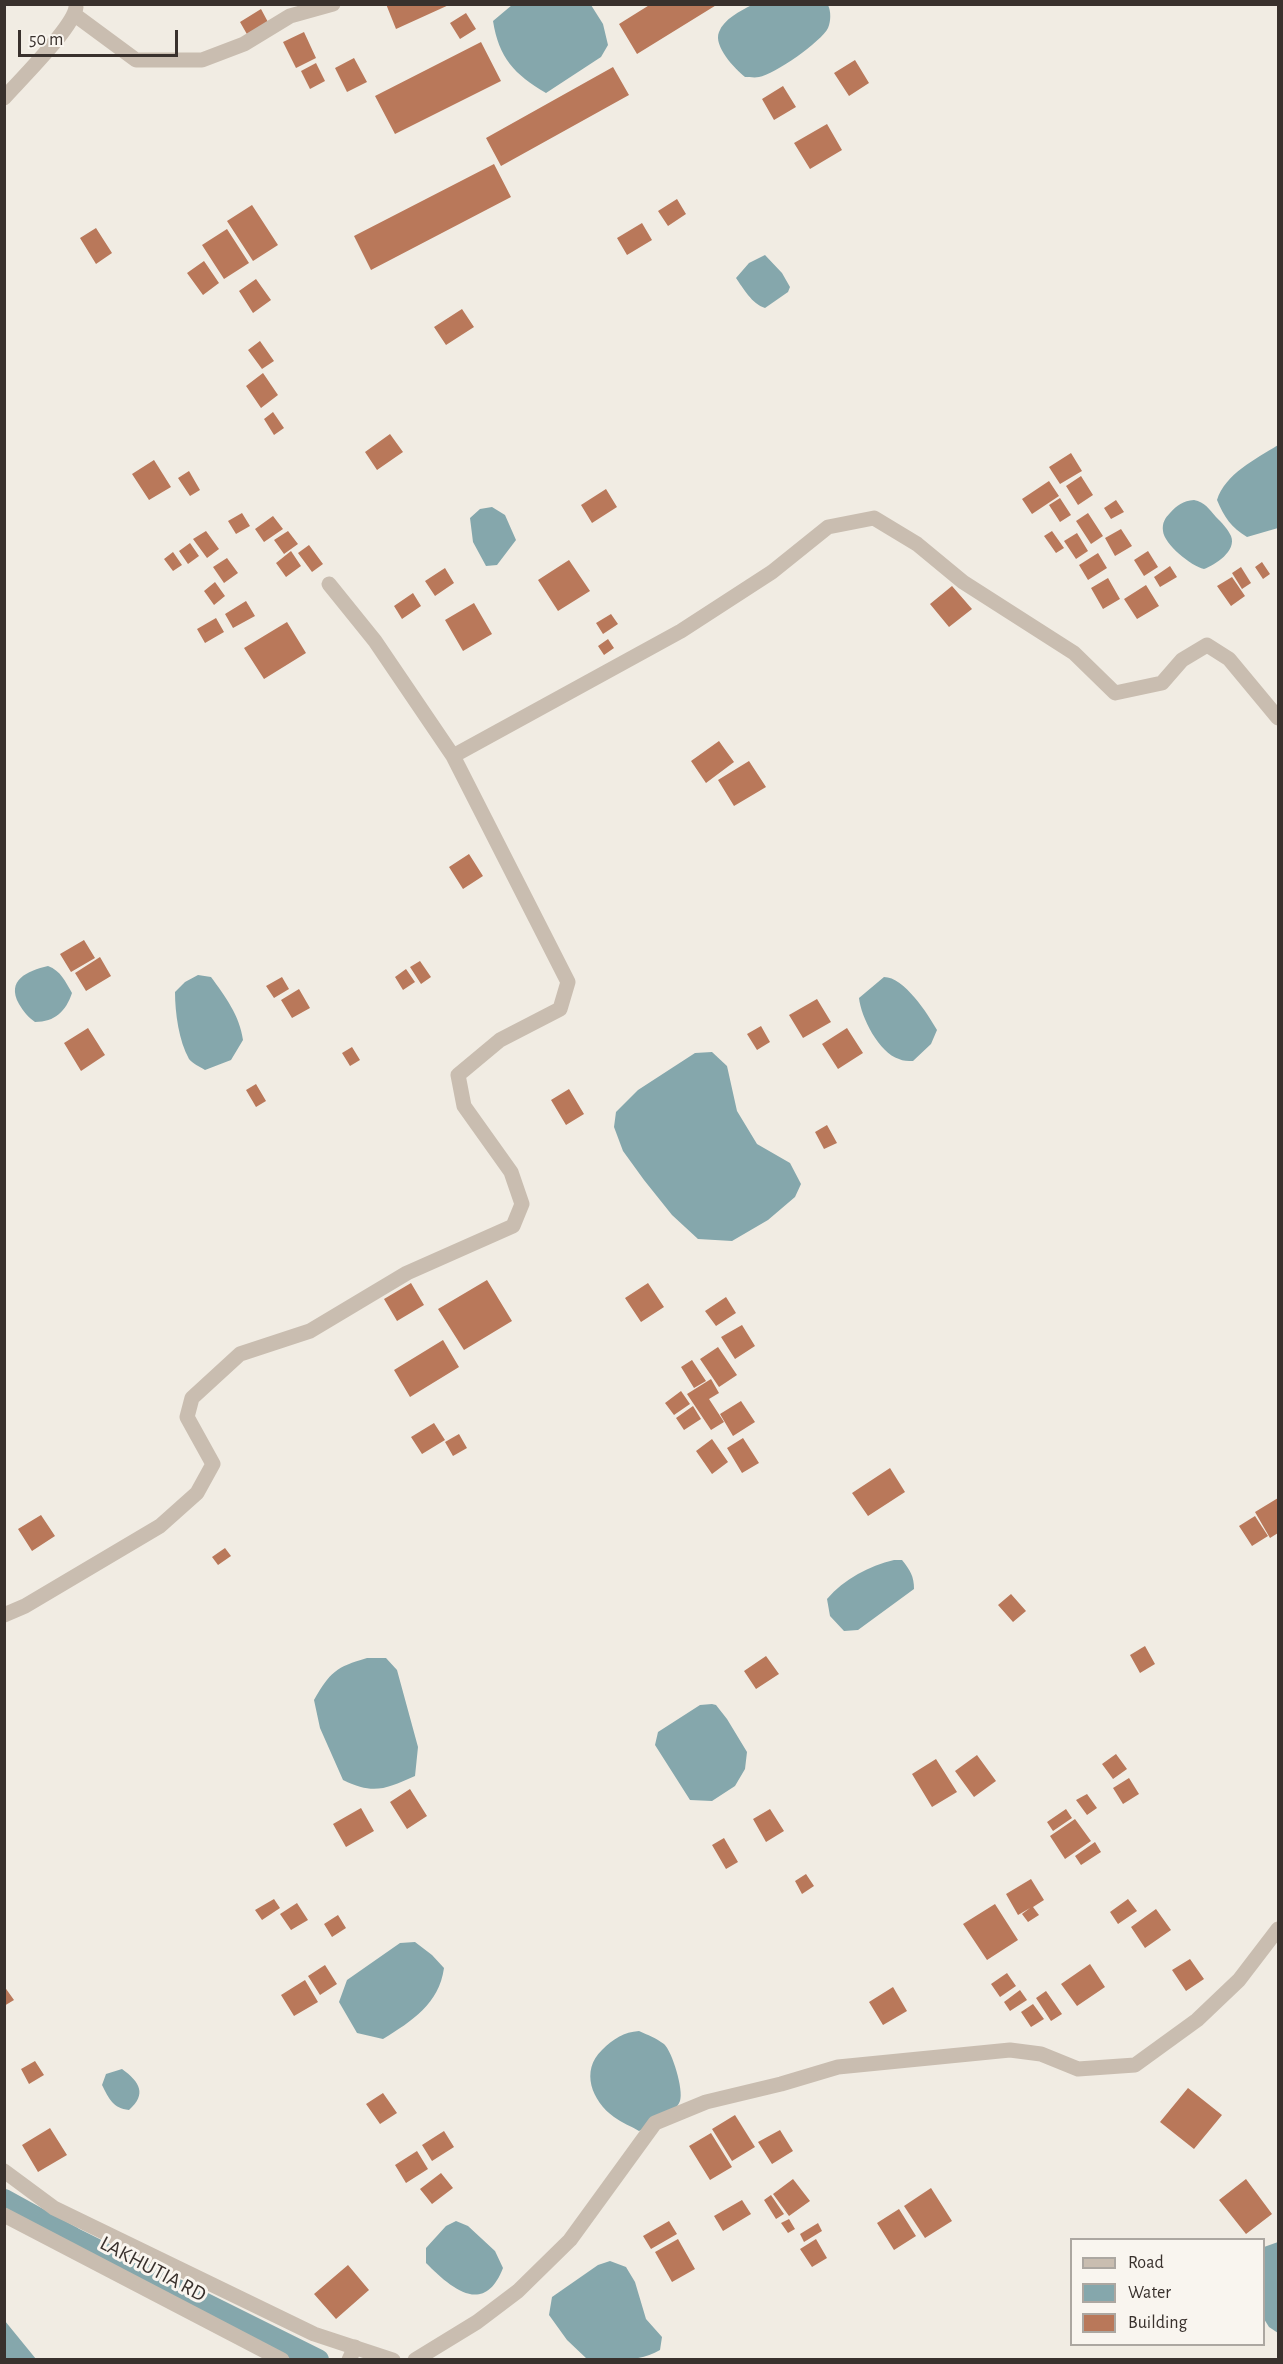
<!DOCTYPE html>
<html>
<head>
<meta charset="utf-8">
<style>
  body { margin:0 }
  #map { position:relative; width:1283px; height:2364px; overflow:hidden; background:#f1ece3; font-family:"Alegreya Sans",sans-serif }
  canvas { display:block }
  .frame { position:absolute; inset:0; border:6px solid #39312d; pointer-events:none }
  .legend { position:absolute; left:1070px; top:2238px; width:195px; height:108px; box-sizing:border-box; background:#f9f5ef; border:2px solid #aca7a1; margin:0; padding:8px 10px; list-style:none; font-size:18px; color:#39312d }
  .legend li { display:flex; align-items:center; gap:12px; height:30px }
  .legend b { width:30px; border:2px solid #aca7a1 }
  .scale { position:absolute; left:18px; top:30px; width:160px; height:27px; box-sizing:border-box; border:3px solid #39312d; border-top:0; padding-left:8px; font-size:18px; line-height:21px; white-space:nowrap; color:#39312d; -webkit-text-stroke:4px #f9f5ef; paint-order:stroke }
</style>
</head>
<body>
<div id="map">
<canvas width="1283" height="2364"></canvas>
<div class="frame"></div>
<ul class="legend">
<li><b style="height:8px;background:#c9bdb0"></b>Road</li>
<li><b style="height:16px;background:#85a7ac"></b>Water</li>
<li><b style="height:16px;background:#b9785a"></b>Building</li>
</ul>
<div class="scale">50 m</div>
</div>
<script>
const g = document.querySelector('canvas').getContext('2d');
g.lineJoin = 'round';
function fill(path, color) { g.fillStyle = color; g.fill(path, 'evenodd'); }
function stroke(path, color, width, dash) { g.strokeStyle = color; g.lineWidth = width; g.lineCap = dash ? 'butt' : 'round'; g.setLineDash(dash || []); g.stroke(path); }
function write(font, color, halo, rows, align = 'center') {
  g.font = font + ' "Alegreya Sans",sans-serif'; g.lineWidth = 6; g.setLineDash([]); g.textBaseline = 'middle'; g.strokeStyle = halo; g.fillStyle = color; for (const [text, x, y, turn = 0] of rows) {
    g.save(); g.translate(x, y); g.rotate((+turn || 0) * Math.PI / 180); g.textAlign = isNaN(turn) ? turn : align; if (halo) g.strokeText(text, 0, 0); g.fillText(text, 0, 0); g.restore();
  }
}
fill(new Path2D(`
  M512 5H591L603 24 608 45 601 57 546 93C514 74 499 58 493 21Z
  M752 5H828C831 11 831 21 828 28 822 41 774 75 759 77 755 78 749 77 745 77 735 69 713 46 719 32 724 19 740 11 752 5Z
  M765 255 782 273 790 287 788 292 765 308C752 304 743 288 736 278L749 263Z
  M1278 445V528L1247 537C1231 527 1224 517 1217 500 1225 474 1256 459 1278 445Z
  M1194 500C1205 502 1209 509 1216 517 1221 522 1228 529 1231 536 1237 551 1215 565 1204 569 1191 566 1164 544 1163 531 1162 523 1165 518 1170 513 1177 505 1183 501 1194 500Z
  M492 507 505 515 516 540 497 565 486 566 473 542 470 518 480 509Z
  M48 966C61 971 65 981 72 993 66 1011 55 1022 35 1022 29 1018 23 1011 19 1004 6 980 27 971 48 966Z
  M198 975 211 977C225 996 240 1016 243 1040L231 1060 205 1070C200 1067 192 1063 189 1059 179 1041 175 1013 175 992L185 982Z
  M884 977C904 977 928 1014 937 1030L931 1044 913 1061C908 1061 903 1061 899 1059 879 1053 861 1017 859 998Z
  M712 1052 727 1066 737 1111 757 1144 790 1163 801 1184 795 1197 768 1220 732 1241 698 1239 672 1215 644 1180 623 1151 614 1127 616 1112 638 1090 695 1053Z
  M894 1560H902C910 1570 914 1576 914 1589L858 1630 844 1631 830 1616 827 1599C844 1579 869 1566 894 1560Z
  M367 1658H386L397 1670 418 1747 415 1776C385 1789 374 1795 343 1780L320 1728 314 1700C330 1672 336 1667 367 1658Z
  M712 1704 716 1705 727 1719 747 1752 745 1769 735 1786 712 1801 690 1800 655 1745 658 1732 700 1705Z
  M415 1942 432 1955 444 1968C439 2004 412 2021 383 2039L357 2033 339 2002 347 1980 400 1943Z
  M639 2031C648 2035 656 2038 664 2044 672 2051 684 2090 680 2101 674 2116 653 2124 639 2131 631 2126 622 2123 614 2117 592 2101 580 2071 602 2050 613 2039 624 2032 639 2031Z
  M122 2069C140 2082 147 2094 129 2110 113 2108 109 2099 102 2085L106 2074Z
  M456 2221 468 2226 495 2251 503 2268C484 2317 451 2288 426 2263V2248L446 2226Z
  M1278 2242V2333L1269 2327 1264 2319V2247Z
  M610 2261 626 2267 635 2282 646 2319 662 2337 660 2350C638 2363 612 2360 587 2359L567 2340 549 2315 552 2297 598 2265Z
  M4 2321H5L36 2359H5Z`), '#85a7ac');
stroke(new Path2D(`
  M4 2200 73 2238 318 2360`), '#85a7ac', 22);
fill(new Path2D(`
  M386 4H451L396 29Z
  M651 4H718L637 54 619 24Z
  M261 9 269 24 248 36 240 22Z
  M466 13 476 29 460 39 450 23Z
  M304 32 316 58 296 68 283 42Z
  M481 42 501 81 395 134 375 96Z
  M354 58 367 82 347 92 335 68Z
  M855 60 869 83 849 96 834 73Z
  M316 63 325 81 310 89 301 71Z
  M613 67 629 95 501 166 486 138Z
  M783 86 796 107 774 120 762 99Z
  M827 124 842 150 810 169 794 143Z
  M494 164 511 197 371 270 354 236Z
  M677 199 686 214 668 226 658 211Z
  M252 205 278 245 253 261 227 221Z
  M642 223 652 240 627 255 617 238Z
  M96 228 112 253 96 264 80 238Z
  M227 229 249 263 224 279 202 245Z
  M204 261 219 283 203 295 187 273Z
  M256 279 271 300 253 313 239 291Z
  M462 309 474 327 446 345 434 327Z
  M260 341 274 361 262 369 248 350Z
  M263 373 278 395 261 408 246 386Z
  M273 412 284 428 274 435 264 419Z
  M390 434 403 452 377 470 365 452Z
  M1071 453 1082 471 1060 484 1049 467Z
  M154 460 171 487 149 500 132 474Z
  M189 471 200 490 190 496 178 478Z
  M1081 476 1093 495 1078 505 1066 486Z
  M1049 481 1059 496 1032 514 1022 499Z
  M606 489 617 507 592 523 581 505Z
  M1060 498 1071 515 1060 522 1049 505Z
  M1116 500 1124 512 1111 519 1104 508Z
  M242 513 250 526 236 534 228 521Z
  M1088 513 1103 536 1091 544 1076 521Z
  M273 516 283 529 264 542 255 529Z
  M1121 529 1132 546 1115 556 1105 538Z
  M206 531 219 549 207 558 193 539Z
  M288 531 298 544 284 554 274 540Z
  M1052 531 1064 548 1056 553 1044 536Z
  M1077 533 1088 551 1076 559 1064 541Z
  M190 543 199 556 188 564 179 551Z
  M309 545 323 564 312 572 298 553Z
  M291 551 301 566 286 577 276 563Z
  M1148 551 1158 567 1144 576 1134 560Z
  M173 552 182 565 173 571 164 559Z
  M1098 553 1107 568 1088 580 1079 565Z
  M227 558 238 573 224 583 213 567Z
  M569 560 590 591 558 611 538 580Z
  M1262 562 1270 574 1263 579 1255 567Z
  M1170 566 1177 577 1160 587 1154 577Z
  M1241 567 1251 583 1242 589 1232 573Z
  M445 568 454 583 435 596 425 581Z
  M1232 577 1245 596 1231 606 1217 586Z
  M1108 578 1120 599 1103 609 1091 588Z
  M215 582 225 596 214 605 204 591Z
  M1146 585 1159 606 1137 619 1124 599Z
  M952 586 972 609 949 627 930 604Z
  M413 593 421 606 402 619 394 606Z
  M246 601 255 616 233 628 225 614Z
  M474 603 492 634 463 651 445 620Z
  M611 614 618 624 603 634 596 623Z
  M216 618 224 632 205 643 197 629Z
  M287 622 306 653 264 679 244 648Z
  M608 639 614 648 604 655 598 646Z
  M719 741 734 762 706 783 691 761Z
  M749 761 766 787 734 806 718 780Z
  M469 854 483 876 463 889 449 867Z
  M84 940 95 958 71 972 60 954Z
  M100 957 111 976 86 991 75 973Z
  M420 961 431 977 421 984 410 967Z
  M406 969 415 982 403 990 395 977Z
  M282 977 289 989 274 998 266 986Z
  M299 989 310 1008 292 1018 281 1000Z
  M817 999 831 1022 803 1038 789 1015Z
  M761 1026 770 1042 757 1050 747 1034Z
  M88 1028 105 1055 81 1071 64 1043Z
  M847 1028 863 1053 838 1069 822 1044Z
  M352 1047 360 1060 350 1066 342 1053Z
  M256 1084 266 1101 256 1107 246 1090Z
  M569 1089 584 1114 566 1125 551 1100Z
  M827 1125 837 1143 824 1149 815 1132Z
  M487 1280 512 1321 464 1350 438 1309Z
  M411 1283 424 1305 397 1321 384 1299Z
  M648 1283 664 1307 641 1322 625 1298Z
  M726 1297 736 1313 716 1326 705 1311Z
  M742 1325 755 1346 735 1359 721 1337Z
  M443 1340 459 1367 410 1397 394 1370Z
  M718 1347 737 1375 719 1387 700 1359Z
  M692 1360 706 1381 694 1388 681 1367Z
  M711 1379 719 1393 709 1399 724 1422 711 1430 687 1394Z
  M681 1391 690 1404 674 1415 665 1403Z
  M741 1401 755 1422 733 1436 720 1414Z
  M693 1406 701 1419 684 1430 676 1418Z
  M434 1423 445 1440 422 1454 411 1437Z
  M459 1434 467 1448 453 1456 445 1442Z
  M743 1438 759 1463 742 1473 727 1448Z
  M712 1439 728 1462 712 1474 696 1451Z
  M890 1468 905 1492 868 1516 852 1493Z
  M1278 1498V1533L1270 1538 1255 1512Z
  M41 1515 55 1536 32 1551 18 1529Z
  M1255 1516 1268 1536 1252 1546 1239 1526Z
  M225 1548 231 1556 218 1565 212 1557Z
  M1011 1594 1026 1611 1013 1622 998 1605Z
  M1145 1646 1155 1664 1140 1673 1130 1655Z
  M766 1656 779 1674 756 1689 744 1671Z
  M1116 1754 1127 1769 1113 1779 1102 1764Z
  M977 1755 996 1781 974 1797 955 1771Z
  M936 1759 957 1792 932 1807 912 1774Z
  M1129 1778 1139 1794 1123 1804 1113 1788Z
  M410 1789 427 1816 407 1829 390 1802Z
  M1087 1794 1097 1808 1087 1815 1076 1800Z
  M361 1808 374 1831 346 1847 333 1824Z
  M770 1809 784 1831 766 1842 753 1819Z
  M1066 1809 1072 1818 1053 1831 1047 1822Z
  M1075 1819 1091 1841 1065 1859 1050 1836Z
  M724 1838 738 1862 726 1869 712 1845Z
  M1095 1842 1101 1852 1081 1865 1075 1856Z
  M806 1874 814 1886 802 1894 795 1881Z
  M1031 1879 1044 1900 1033 1907 1039 1915 1028 1922 1022 1914 1030 1908 1018 1915 1006 1894Z
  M274 1899 280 1908 262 1920 255 1910Z
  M1128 1899 1137 1911 1118 1924 1110 1912Z
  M297 1903 308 1920 291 1930 280 1914Z
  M995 1904 1018 1940 987 1960 963 1924Z
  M1156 1909 1171 1930 1145 1948 1131 1927Z
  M338 1915 346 1928 332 1937 324 1924Z
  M1190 1959 1204 1979 1186 1991 1172 1970Z
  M1090 1964 1105 1987 1077 2006 1061 1984Z
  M325 1965 337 1984 320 1995 308 1976Z
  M1007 1973 1016 1986 1000 1997 991 1984Z
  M305 1980 318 2002 294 2016 281 1995Z
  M4 1986 14 2000 4 2006Z
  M893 1987 907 2011 883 2025 869 2002Z
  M1020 1990 1027 2000 1010 2011 1004 2002Z
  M1046 1991 1062 2014 1051 2021 1036 1998Z
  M1033 2004 1044 2019 1031 2027 1021 2012Z
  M35 2061 44 2075 29 2084 21 2069Z
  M1188 2088 1222 2115 1194 2149 1160 2122Z
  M383 2093 397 2113 380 2124 366 2104Z
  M735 2115 755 2147 732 2161 712 2129Z
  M50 2128 67 2155 38 2172 22 2145Z
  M780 2130 793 2151 772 2164 758 2142Z
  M444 2131 454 2147 432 2161 422 2145Z
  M711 2133 732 2167 710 2180 689 2146Z
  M417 2151 428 2169 406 2183 395 2165Z
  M441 2173 453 2188 432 2204 420 2189Z
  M793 2179 810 2201 789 2216 773 2194Z
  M1246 2179 1272 2214 1246 2234 1219 2200Z
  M931 2188 952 2221 925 2238 904 2206Z
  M771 2195 784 2214 776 2219 764 2200Z
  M742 2200 751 2214 723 2231 714 2216Z
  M899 2209 916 2236 894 2250 877 2223Z
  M789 2219 795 2229 788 2233 781 2223Z
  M669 2221 677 2234 651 2249 643 2236Z
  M818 2223 822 2231 804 2242 800 2234Z
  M678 2239 695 2269 672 2282 655 2252Z
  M816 2239 827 2258 812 2267 800 2249Z
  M348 2265 369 2290 336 2319 314 2294Z`), '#b9785a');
stroke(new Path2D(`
  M75 15 136 60H202L244 44 290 16 333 4
  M4 98C20 80 74 27 76 7
  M453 756 681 631 772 572 828 527 874 518 917 544 963 582 1074 653 1115 693 1162 683 1182 660 1207 645 1229 659 1278 718
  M4 1615 25 1606 160 1526 197 1493 213 1464 187 1417 192 1398 240 1354 310 1331 407 1273 513 1226 522 1204 511 1172 464 1106 458 1075 500 1040 560 1009 568 982 453 756 375 641 329 584
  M4 2171 54 2208 314 2334 393 2360
  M415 2360 477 2322 518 2291 570 2240 655 2123 706 2102 781 2084 838 2067 1010 2050 1041 2054 1078 2069 1135 2065 1197 2020 1239 1980 1278 1929`), '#c9bdb0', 15);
stroke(new Path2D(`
  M4 2215 282 2360
  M349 2360 355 2347`), '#c9bdb0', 15);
write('21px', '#39312d', '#f9f5ef', [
  ["LAKHUTIA RD",153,2269,28]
]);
</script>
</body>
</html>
